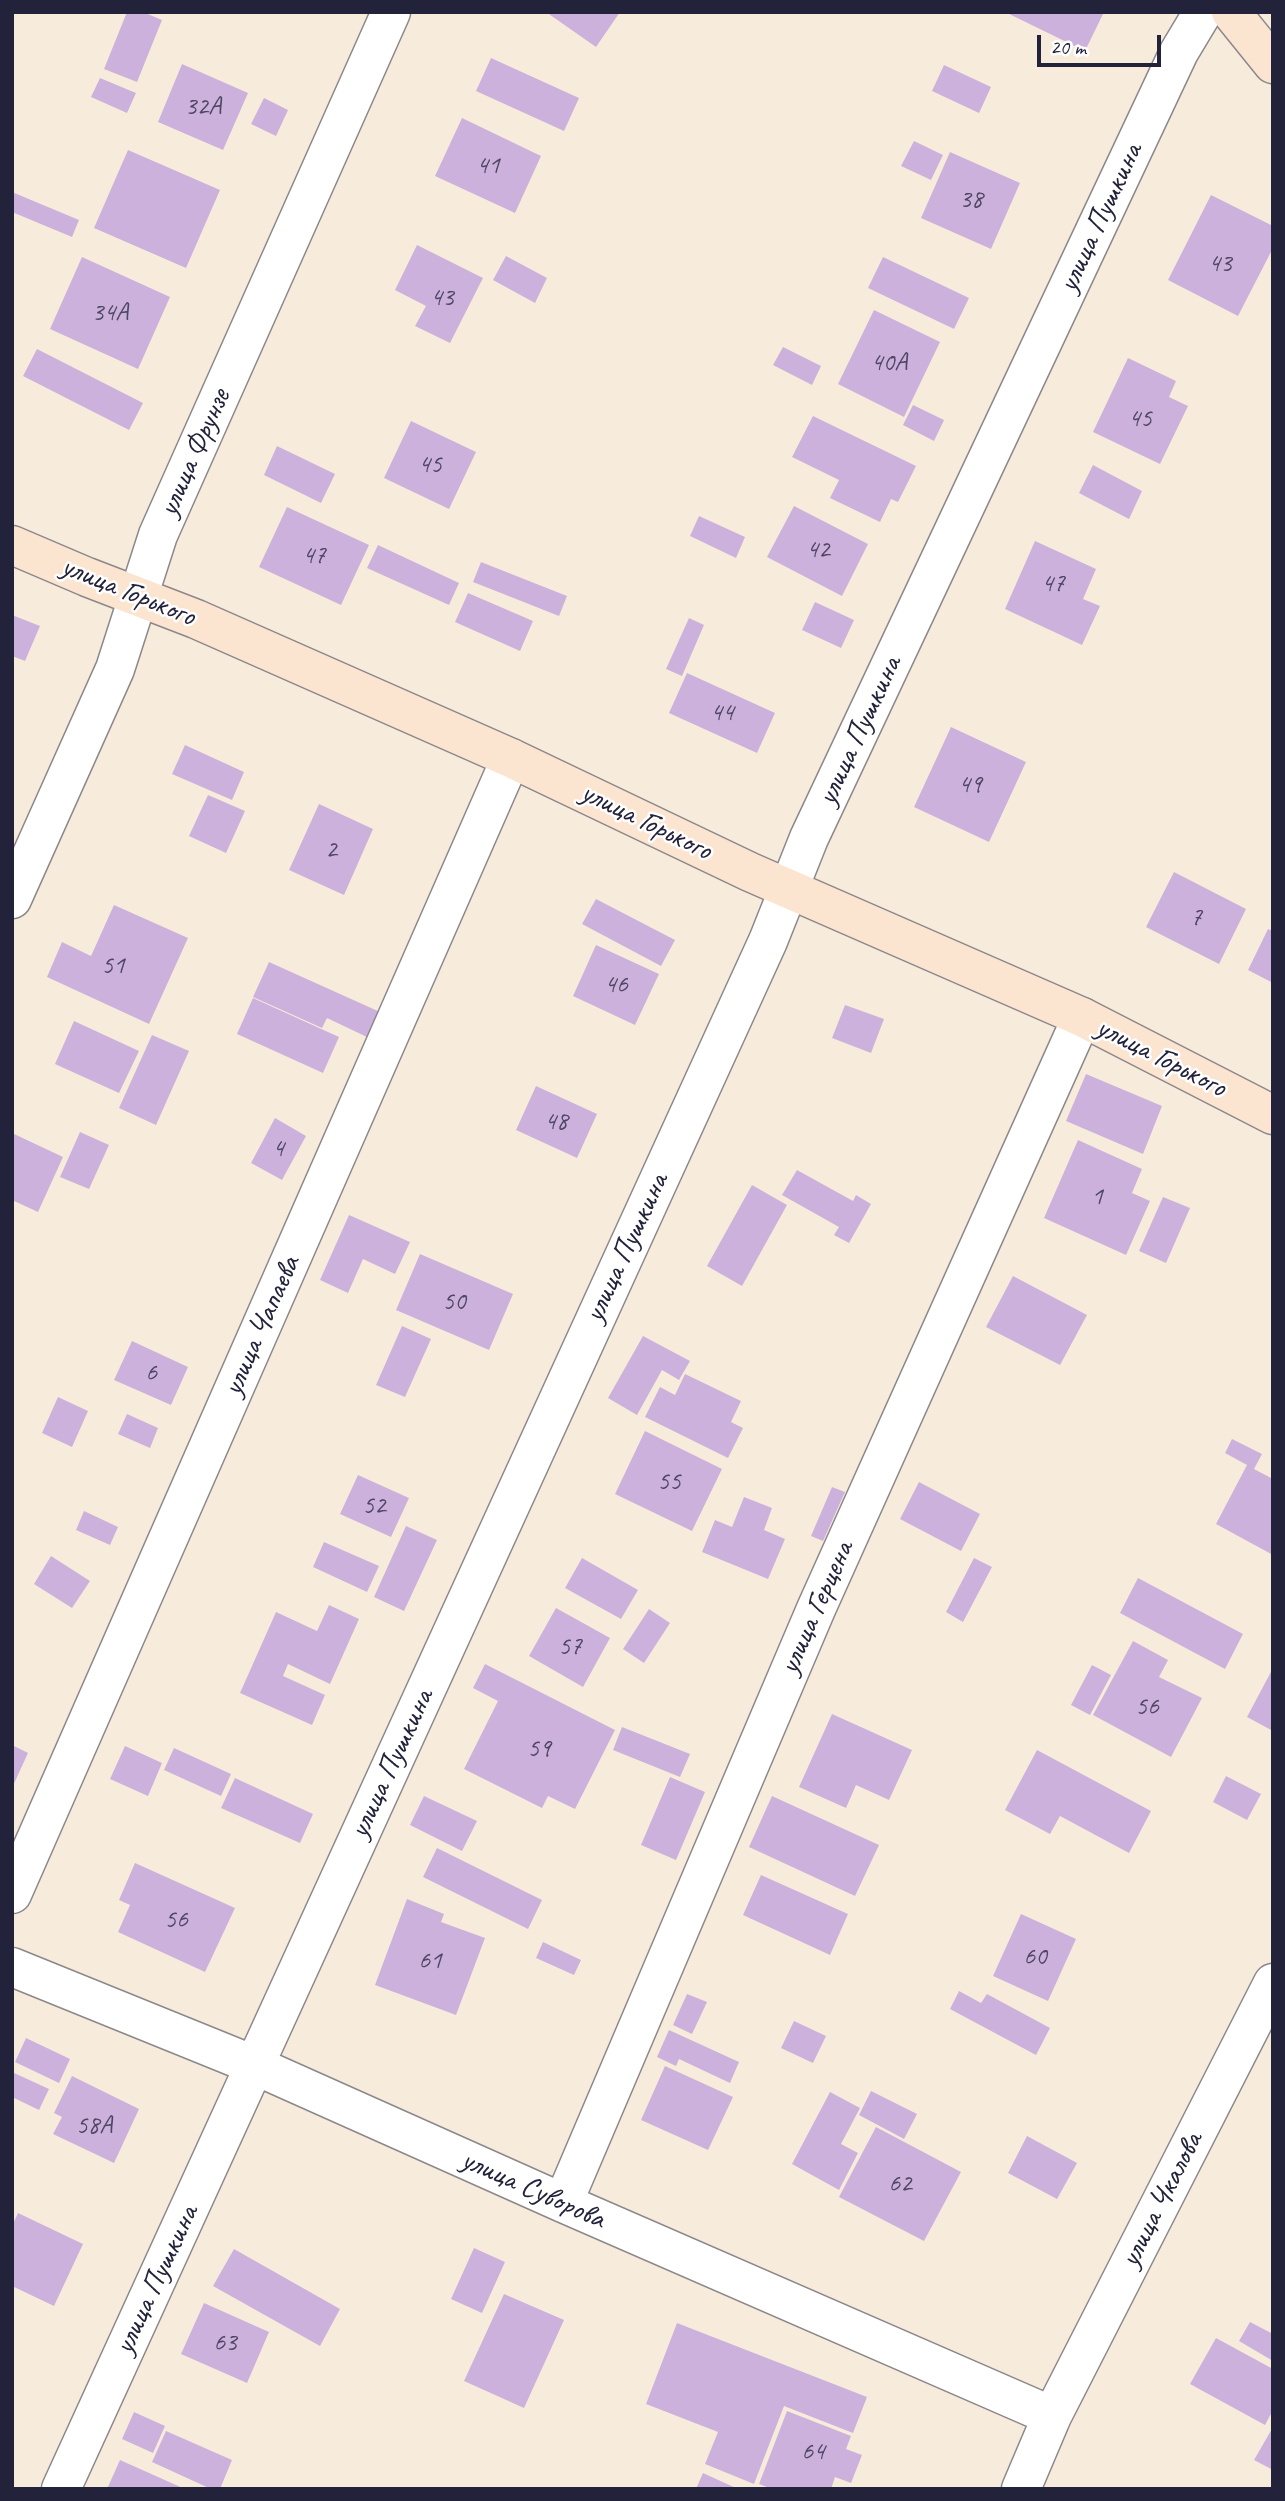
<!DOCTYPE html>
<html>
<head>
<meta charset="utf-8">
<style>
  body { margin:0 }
  #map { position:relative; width:1285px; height:2501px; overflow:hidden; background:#f7ecdb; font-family:Caveat,sans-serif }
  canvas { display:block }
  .frame { position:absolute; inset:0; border:14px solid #22223b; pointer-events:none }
  .scale { position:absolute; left:1037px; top:35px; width:124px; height:32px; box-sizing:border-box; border:4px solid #22223b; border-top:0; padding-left:9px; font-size:21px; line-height:24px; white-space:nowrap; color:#22223b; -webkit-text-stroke:5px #fff; paint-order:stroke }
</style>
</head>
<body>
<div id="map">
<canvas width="1285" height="2501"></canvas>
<div class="frame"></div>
<div class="scale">20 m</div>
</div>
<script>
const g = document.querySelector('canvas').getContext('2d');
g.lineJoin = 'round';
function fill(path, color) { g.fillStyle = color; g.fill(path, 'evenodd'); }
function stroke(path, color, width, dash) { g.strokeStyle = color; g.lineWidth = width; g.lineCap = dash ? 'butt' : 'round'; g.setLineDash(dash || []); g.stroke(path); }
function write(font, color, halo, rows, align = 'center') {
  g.font = font + ' Caveat,sans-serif'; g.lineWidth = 5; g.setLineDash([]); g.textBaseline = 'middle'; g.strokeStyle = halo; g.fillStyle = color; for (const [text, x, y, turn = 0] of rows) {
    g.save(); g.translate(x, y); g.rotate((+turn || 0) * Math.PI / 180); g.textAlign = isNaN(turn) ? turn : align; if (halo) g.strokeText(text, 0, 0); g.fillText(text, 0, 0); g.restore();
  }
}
fill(new Path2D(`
  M127 12H143L162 20 137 82 104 69Z
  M546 12H620L596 47Z
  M1005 12H1104L1085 51Z
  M491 58 579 98 564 131 476 91Z
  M182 64 248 93 223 150 158 122Z
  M944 65 991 87 979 113 932 91Z
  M100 78 136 93 127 113 91 97Z
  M264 98 288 110 276 136 251 124Z
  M462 118 541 156 515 213 435 176Z
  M914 141 943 155 931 180 901 166Z
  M128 150 220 190 186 268 94 228Z
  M950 152 1020 183 991 249 921 218Z
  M12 192 79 220 72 237 12 212Z
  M1211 195 1273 226V248L1238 316 1168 280Z
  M417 245 483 278 450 343 415 326 426 306 395 290Z
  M506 256 547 278 535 303 493 280Z
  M82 257 170 297 138 369 50 329Z
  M883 257 969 298 954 329 868 288Z
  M874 310 940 342 904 417 838 384Z
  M783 347 821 366 812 385 773 365Z
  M37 349 143 403 129 430 23 376Z
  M1128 358 1176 381 1169 397 1188 406 1160 464 1093 432Z
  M913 405 944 420 934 441 903 425Z
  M813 416 916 466 898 502 891 499 880 522 830 498 839 480 792 457Z
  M411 421 476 452 449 509 384 478Z
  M277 446 335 474 321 503 264 475Z
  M1093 465 1142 491 1129 519 1079 493Z
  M794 506 868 544 842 596 767 557Z
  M287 507 369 545 341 605 259 567Z
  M699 516 745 537 736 558 690 536Z
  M1035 541 1096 569 1083 599 1100 606 1082 645 1005 609Z
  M378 545 459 583 449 605 367 568Z
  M481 562 567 596 559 616 473 582Z
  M468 593 533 621 520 651 455 622Z
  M815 602 854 620 841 648 802 630Z
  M12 615 40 626 25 661 12 656Z
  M689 618 704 625 682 676 666 669Z
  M687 673 775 713 757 753 669 713Z
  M951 727 1026 762 989 842 914 807Z
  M185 745 244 772 232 800 172 774Z
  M208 795 245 811 226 853 189 836Z
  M319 804 373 829 344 895 289 870Z
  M1174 872 1246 909 1219 964 1146 927Z
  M596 899 675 940 661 966 582 924Z
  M114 905 188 938 149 1024 47 977 62 942 91 956Z
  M1268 929 1273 931V983L1248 970Z
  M596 945 659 974 635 1025 573 996Z
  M269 962 380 1012 369 1038 327 1018 322 1028 253 997Z
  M253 998 339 1037 323 1073 237 1034Z
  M845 1005 884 1019 871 1053 832 1038Z
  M74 1021 139 1051 119 1093 55 1064Z
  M152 1035 189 1051 156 1125 119 1108Z
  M1086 1074 1162 1106 1143 1154 1066 1121Z
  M536 1086 597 1114 577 1158 516 1130Z
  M275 1118 306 1136 282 1180 251 1163Z
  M80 1132 109 1145 89 1189 60 1177Z
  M12 1133 63 1157 38 1212 12 1200Z
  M1078 1140 1142 1169 1132 1193 1150 1201 1126 1255 1044 1218Z
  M797 1170 853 1201 856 1195 871 1204 849 1243 834 1235 839 1227 782 1195Z
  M752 1185 787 1205 742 1286 707 1266Z
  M1163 1197 1190 1208 1166 1263 1139 1251Z
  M349 1215 410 1242 395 1274 363 1259 348 1293 320 1280Z
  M420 1254 513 1294 489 1350 396 1310Z
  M1013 1276 1087 1315 1060 1365 986 1327Z
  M402 1326 431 1339 405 1397 376 1385Z
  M643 1336 690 1361 679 1380 662 1370 637 1415 608 1398Z
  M132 1341 188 1367 171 1405 114 1380Z
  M685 1374 741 1401 731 1422 743 1428 728 1458 645 1417 660 1387 675 1395Z
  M58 1397 88 1411 72 1447 42 1433Z
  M127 1414 158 1428 150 1448 118 1434Z
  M645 1431 722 1469 692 1531 615 1494Z
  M1232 1439 1262 1454 1254 1469 1273 1479V1555L1216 1524 1247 1465 1225 1453Z
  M358 1475 409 1498 391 1537 340 1514Z
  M919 1482 980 1514 961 1551 900 1519Z
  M832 1487 845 1492 823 1541 811 1536Z
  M744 1497 772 1508 764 1530 785 1539 768 1579 702 1552 715 1520 732 1527Z
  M84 1511 118 1527 110 1545 76 1530Z
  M406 1526 437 1540 404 1611 374 1597Z
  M324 1542 379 1566 367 1592 313 1567Z
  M51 1556 90 1581 72 1608 34 1584Z
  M582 1558 638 1590 621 1619 565 1588Z
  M974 1558 992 1567 963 1622 946 1612Z
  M1138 1578 1243 1634 1225 1669 1120 1613Z
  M329 1605 359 1619 330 1684 288 1664 283 1676 325 1695 312 1725 240 1693 276 1612 317 1631Z
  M556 1608 610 1638 583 1687 529 1656Z
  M649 1609 670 1623 644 1663 623 1649Z
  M1133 1641 1168 1660 1159 1677 1202 1698 1171 1757 1093 1715Z
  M485 1664 615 1730 575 1809 548 1796 542 1808 464 1769 498 1701 473 1688Z
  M1092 1665 1111 1675 1090 1715 1071 1705Z
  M1273 1668V1731L1247 1717Z
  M832 1714 912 1750 889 1800 856 1785 846 1808 799 1787Z
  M622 1727 690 1754 680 1777 613 1750Z
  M12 1745 28 1753 12 1788Z
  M125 1746 162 1763 148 1796 110 1779Z
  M174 1748 231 1774 221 1796 164 1770Z
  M1037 1750 1151 1811 1129 1853 1060 1816 1050 1834 1005 1810Z
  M1226 1776 1261 1794 1247 1820 1213 1802Z
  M670 1777 705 1792 676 1860 641 1845Z
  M235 1778 313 1814 300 1843 221 1808Z
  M424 1796 477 1821 462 1851 410 1825Z
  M772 1796 879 1845 855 1896 749 1847Z
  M437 1848 542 1900 528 1929 423 1877Z
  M135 1863 235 1908 205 1972 118 1932 130 1905 119 1900Z
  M761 1875 848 1914 830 1955 743 1915Z
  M407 1899 444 1914 441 1922 485 1938 456 2015 375 1985Z
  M1021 1914 1076 1939 1048 2001 993 1976Z
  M543 1942 581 1960 574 1975 536 1958Z
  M959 1991 981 2003 987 1994 1050 2028 1036 2055 950 2009Z
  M687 1994 707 2002 692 2034 673 2025Z
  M794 2021 826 2036 813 2063 781 2048Z
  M669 2030 739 2062 730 2083 679 2059 676 2066 657 2057Z
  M26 2038 70 2059 59 2083 15 2062Z
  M665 2066 733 2097 708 2150 641 2120Z
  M12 2072 49 2089 39 2110 12 2097Z
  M72 2076 139 2109 114 2163 53 2134 62 2117 54 2113Z
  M871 2091 917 2114 904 2139 859 2115Z
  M830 2092 860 2108 841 2144 858 2153 839 2190 792 2164Z
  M876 2127 961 2172 924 2241 839 2197Z
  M1027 2136 1077 2163 1057 2199 1008 2173Z
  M18 2213 83 2244 54 2306 12 2286V2226Z
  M474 2248 505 2262 482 2313 451 2299Z
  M234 2249 340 2309 320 2346 213 2286Z
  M504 2294 564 2320 524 2408 464 2381Z
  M204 2303 269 2332 247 2383 181 2354Z
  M1250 2322 1273 2334V2361L1239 2341Z
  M677 2323 867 2397 853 2433 784 2406 754 2484 705 2464 718 2432 646 2404Z
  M1216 2338 1273 2369V2410L1265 2425 1190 2384Z
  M787 2411 851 2436 846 2449 862 2455 851 2483 835 2477 831 2489H772L759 2484Z
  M134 2412 165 2426 153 2453 122 2439Z
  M1273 2427V2470L1254 2460Z
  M166 2431 232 2460 220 2489H211L152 2462Z
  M120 2460 185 2489H107Z
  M703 2473 738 2489H696Z`), '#cdb1dd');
const street = new Path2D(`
  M12 899 115 669 158 535 391 12
  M12 1894 511 758
  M12 1967 254 2065 563 2203 1052 2416
  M563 2203 816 1609 1082 1017
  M61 2489 768 941 809 838 1179 52 1203 12
  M1021 2489 1052 2416 1273 1983`);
const secondary = new Path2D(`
  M1231 12 1273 64
  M12 545 87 577 196 619 511 758 750 872 1082 1017 1273 1115`);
stroke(street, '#8c878b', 41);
stroke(secondary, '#8c878b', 41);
stroke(street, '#fff', 38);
stroke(secondary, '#fce5d0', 38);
write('26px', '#4d4664', null, [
  ["32А",203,107],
  ["41",488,166],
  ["38",971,200],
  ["43",1220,264],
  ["43",442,298],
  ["34А",110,313],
  ["40А",889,363],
  ["45",1140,419],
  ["45",430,465],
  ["42",818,550],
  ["47",314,556],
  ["47",1053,584],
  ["44",722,713],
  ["49",970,785],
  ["2",331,850],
  ["7",1196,918],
  ["51",113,966],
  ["46",616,985],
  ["48",556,1122],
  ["4",278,1149],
  ["1",1097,1197],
  ["50",454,1302],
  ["6",151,1373],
  ["55",669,1482],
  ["52",374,1506],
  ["57",570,1647],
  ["56",1147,1707],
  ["59",539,1749],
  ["56",176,1920],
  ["60",1035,1957],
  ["61",430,1961],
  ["58А",94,2126],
  ["62",900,2184],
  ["63",225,2343],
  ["64",813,2452]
]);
write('30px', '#22223b', '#fff', [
  ["улица Пушкина",1101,218,-65],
  ["улица Фрунзе",195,453,-66],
  ["улица Горького",128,592,22],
  ["улица Пушкина",860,731,-65],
  ["улица Горького",646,822,26],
  ["улица Горького",1161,1058,27],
  ["улица Пушкина",627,1248,-65],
  ["улица Чапаева",262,1326,-66],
  ["улица Герцена",817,1608,-66],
  ["улица Пушкина",392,1764,-65],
  ["улица Суворова",533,2190,24],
  ["улица Чкалова",1162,2200,-63],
  ["улица Пушкина",157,2280,-65]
]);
</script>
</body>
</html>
